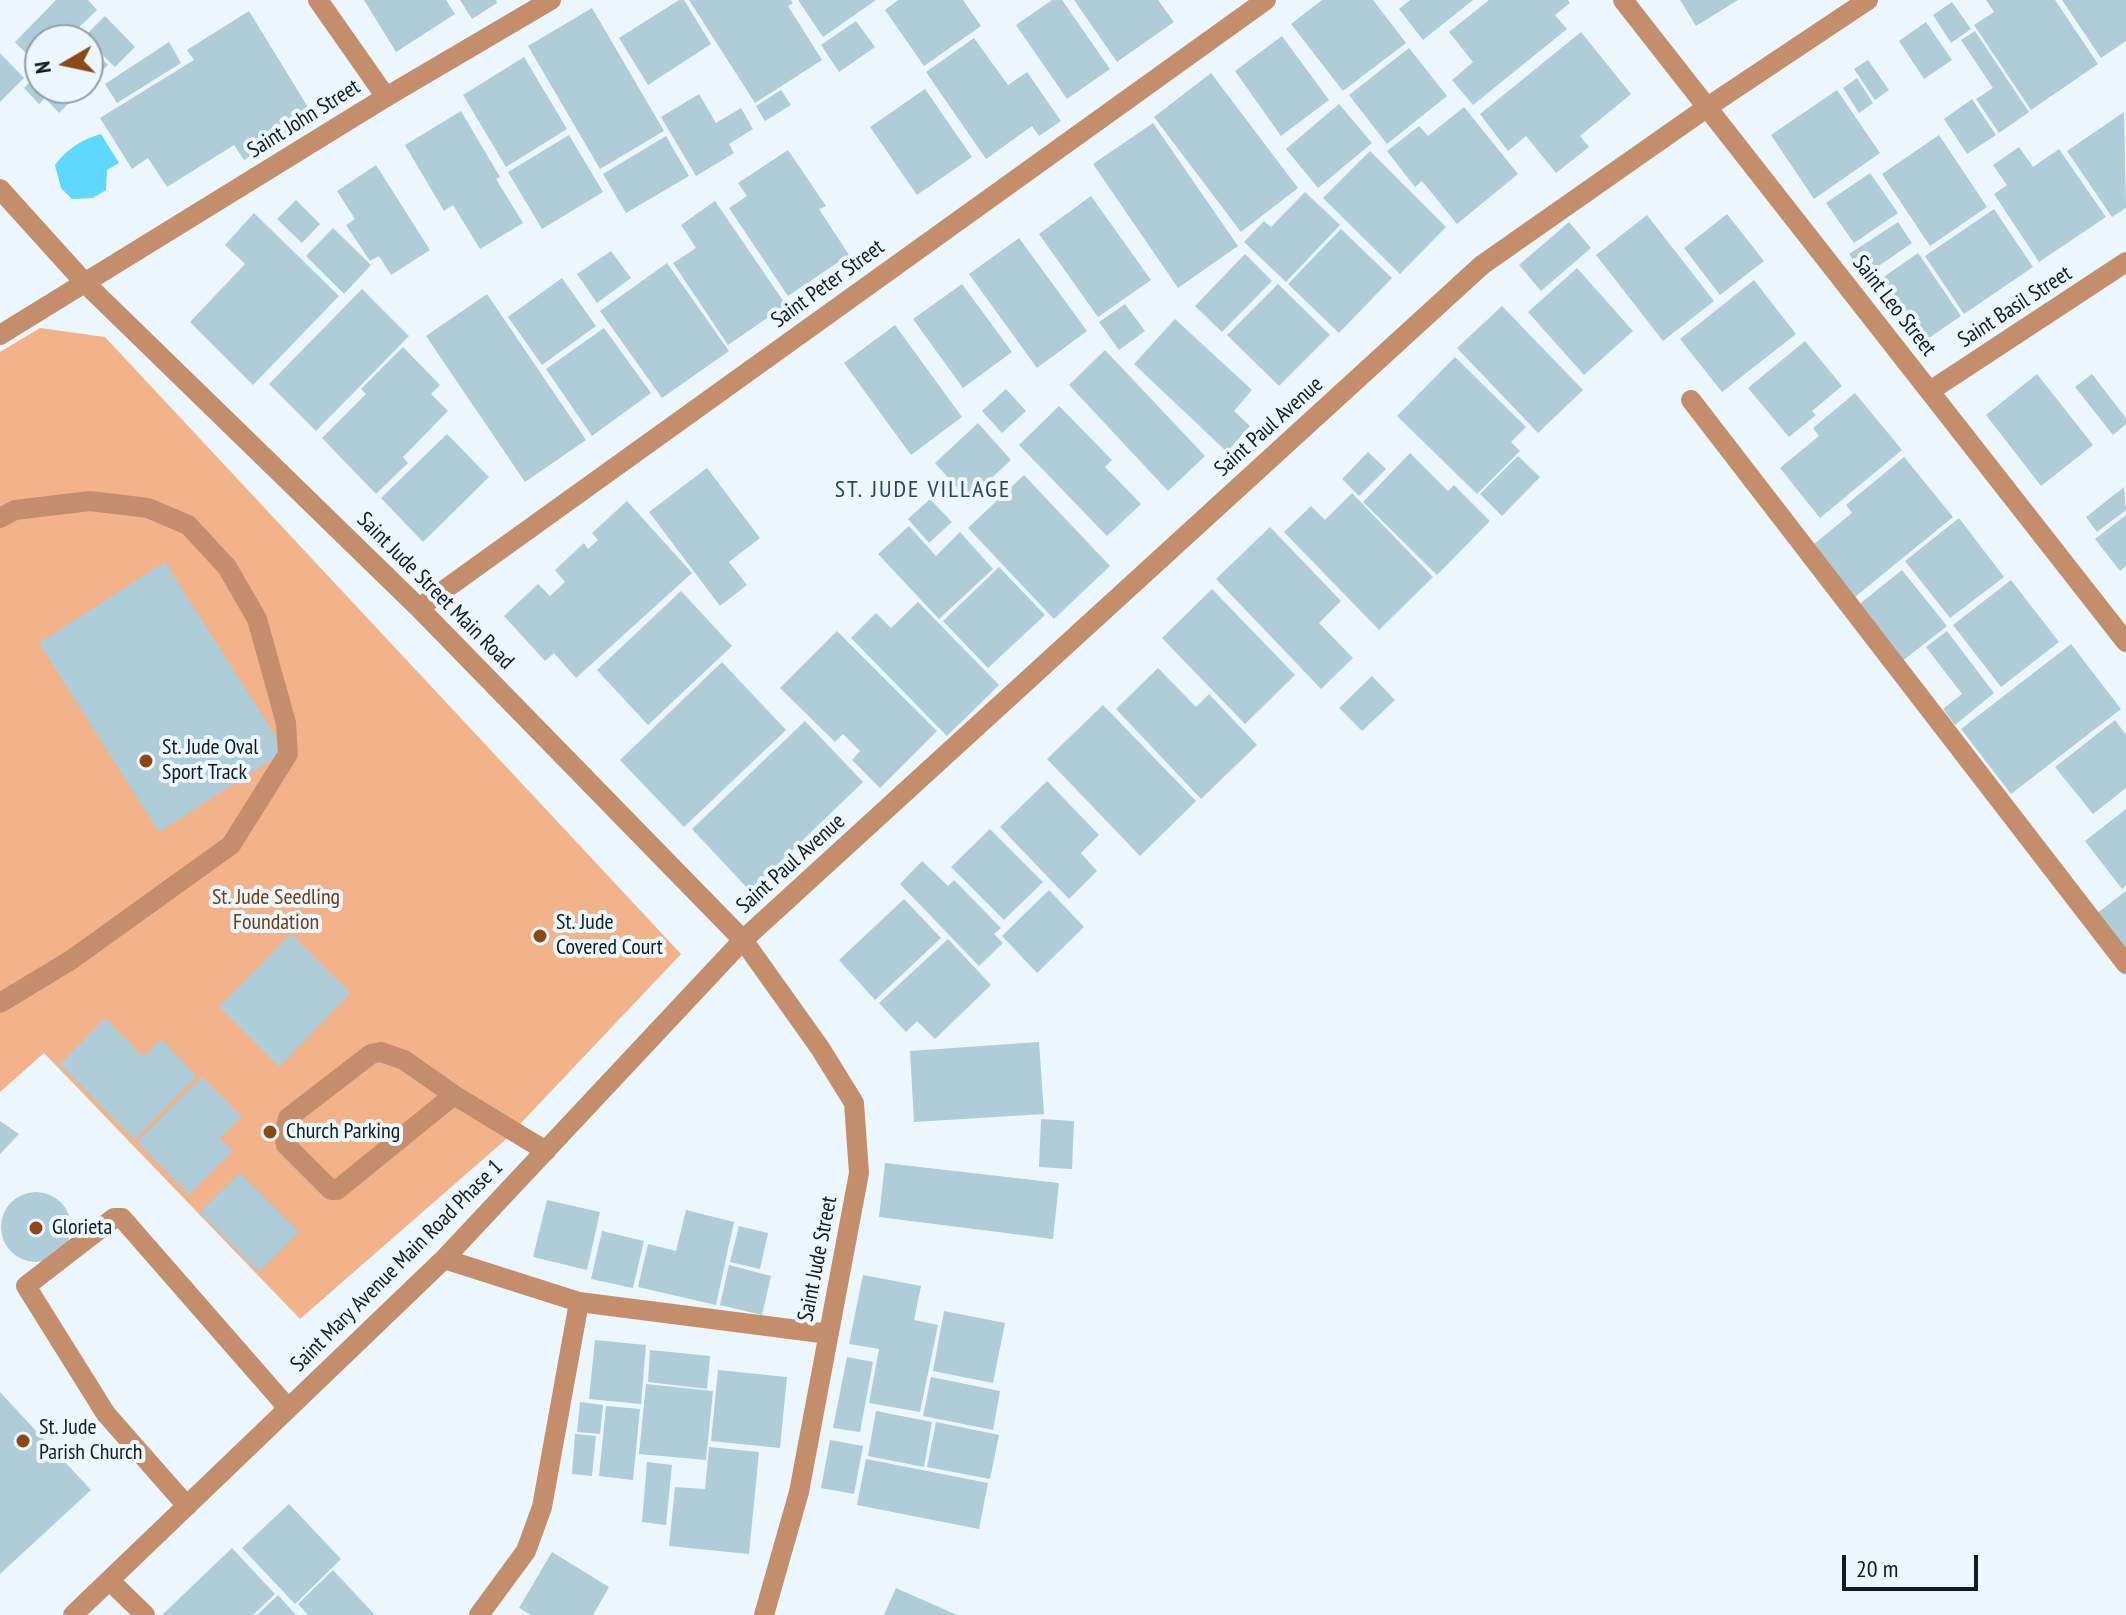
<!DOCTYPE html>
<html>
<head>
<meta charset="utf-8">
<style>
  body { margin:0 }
  #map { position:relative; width:2126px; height:1615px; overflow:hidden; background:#ebf7fc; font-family:"PT Sans Narrow",sans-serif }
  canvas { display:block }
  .north { position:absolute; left:24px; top:24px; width:80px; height:80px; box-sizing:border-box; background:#ebf7fc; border:2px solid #939fa4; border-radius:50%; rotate:261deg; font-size:22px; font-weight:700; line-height:32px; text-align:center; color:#101c20 }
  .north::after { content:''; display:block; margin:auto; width:28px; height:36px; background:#8a4915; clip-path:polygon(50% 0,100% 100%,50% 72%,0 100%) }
  .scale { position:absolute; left:1842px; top:1555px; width:136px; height:36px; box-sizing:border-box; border:4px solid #101c20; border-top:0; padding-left:10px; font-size:24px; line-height:28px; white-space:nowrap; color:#101c20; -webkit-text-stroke:6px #ebf7fc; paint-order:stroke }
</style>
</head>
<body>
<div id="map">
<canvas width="2126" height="1615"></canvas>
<div class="north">N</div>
<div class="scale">20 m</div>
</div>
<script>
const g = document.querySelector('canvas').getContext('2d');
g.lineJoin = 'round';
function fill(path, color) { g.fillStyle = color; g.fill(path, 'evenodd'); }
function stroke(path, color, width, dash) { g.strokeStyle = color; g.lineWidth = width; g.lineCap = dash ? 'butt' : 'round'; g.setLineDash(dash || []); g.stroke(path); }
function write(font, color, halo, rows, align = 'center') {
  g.font = font + ' "PT Sans Narrow",sans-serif'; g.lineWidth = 8; g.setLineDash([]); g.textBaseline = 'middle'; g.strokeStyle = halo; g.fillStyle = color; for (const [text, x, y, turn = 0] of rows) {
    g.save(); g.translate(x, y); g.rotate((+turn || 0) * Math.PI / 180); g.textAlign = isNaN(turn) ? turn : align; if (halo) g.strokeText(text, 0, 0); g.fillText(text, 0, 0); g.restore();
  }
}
fill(new Path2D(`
  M40 328 105 337 681 954 504 1141 300 1319 44 1053 0 1092V352Z`), '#f3b38a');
fill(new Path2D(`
  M101 134 119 163 107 170 106 190 93 198 72 199 61 188 55 165C66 150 82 139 101 134Z`), '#5ed8fd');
fill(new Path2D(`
  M56 0H88L97 10 66 40H40V68L15 42Z
  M364 0H446L455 14 396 52Z
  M460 0H496L497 3 472 19Z
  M679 0H684L711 44 648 85 619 38Z
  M689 0H791L793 3 788 6 822 60 755 103Z
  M798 0H876L823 37Z
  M898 0H963L981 26 924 66 885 10Z
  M1052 0H1062L1110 69 1067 99 1016 25Z
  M1074 0H1158L1174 22 1117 62Z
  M1322 0H1373L1406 43 1343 91 1291 24Z
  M1410 0H1473L1423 40 1399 9Z
  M1489 0H1568L1570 3 1555 15 1567 29 1473 105 1452 80 1473 62 1449 32Z
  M1680 0H1738L1696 26Z
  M1986 0H2055L2098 64 2031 110 1974 25 1994 12Z
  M2062 0H2126V41L2101 58Z
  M1952 2 1971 29 1951 43 1933 15Z
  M592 8 664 131 600 169 528 46Z
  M249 11 314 117 244 160 234 145 167 187 148 158 132 169 100 118 194 60 187 50Z
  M105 16 135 47 115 67 84 37Z
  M856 21 875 47 839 72 821 45Z
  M1926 22 1952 60 1924 79 1899 41Z
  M1975 31 2029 112 1999 133 1976 99 1993 88 1961 40Z
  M1581 32 1631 94 1580 136 1589 147 1556 173 1526 136 1508 151 1480 114Z
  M1282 36 1329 100 1281 136 1235 71Z
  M974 38 1008 85 1027 72 1061 121 1039 136 1032 126 986 159 926 72Z
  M169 42 181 63 117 103 105 84Z
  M88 45 108 65 88 84Z
  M1409 48 1447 96 1387 144 1349 95Z
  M0 53 24 78 0 102Z
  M524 57 567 129 506 167 463 95Z
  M1868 60 1889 90 1875 100 1854 69Z
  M40 72V88H84L59 113 45 98 39 104 24 88Z
  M1211 73 1298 188 1241 232 1154 117Z
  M1857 78 1873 103 1859 113 1843 88Z
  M925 89 972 157 917 195 870 127Z
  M781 90 791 105 765 121 756 106Z
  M1837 90 1880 153 1814 199 1771 135Z
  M699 94 716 123 741 108 753 129 729 144 734 153 696 176 661 117Z
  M1972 99 1996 135 1967 154 1944 119Z
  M1339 104 1372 143 1318 188 1286 149Z
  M1464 107 1518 174 1457 224 1422 181 1415 187 1387 151 1419 126 1428 136Z
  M461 111 500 177 496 179 523 223 480 249 453 205 444 211 405 145Z
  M2124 112 2126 208 2112 217 2067 151Z
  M1153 123 1238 246 1178 288 1093 164Z
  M569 135 603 192 542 229 508 172Z
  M1939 135 1987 207 1930 246 1882 174Z
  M666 136 689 176 626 213 603 174Z
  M2019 147 2033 167 2059 149 2106 217 2039 262 1994 194 2007 185 1993 165Z
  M788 150 826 206 819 209 849 255 788 296 729 208 747 196 738 183Z
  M1370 151 1446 227 1400 274 1323 198Z
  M376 165 430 250 391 275 379 256 370 261 346 225 355 219 337 191Z
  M1870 173 1898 213 1854 243 1826 203Z
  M1305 192 1340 225 1286 282 1244 242 1264 221 1271 227Z
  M1091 196 1151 280 1098 317 1039 234Z
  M296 200 320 224 302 243 277 219Z
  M715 201 786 305 728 345 673 263 696 248 681 225Z
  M1994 209 2033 267 1964 314 1925 256Z
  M254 213 339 296 253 385 190 322 245 264 225 245Z
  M1727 214 1764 261 1720 295 1684 248Z
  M1647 215 1714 301 1663 341 1596 255Z
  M1569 222 1591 248 1541 291 1519 265Z
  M1898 222 1912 243 1864 276 1849 254Z
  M333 228 371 265 344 294 306 256Z
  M1341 229 1392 278 1339 333 1288 284Z
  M1019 238 1087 331 1037 368 969 274Z
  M611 251 631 278 597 303 577 274Z
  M1918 253 1961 316 1920 344 1878 281Z
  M1245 254 1272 281 1222 332 1195 306Z
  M667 263 729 351 662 398 600 311Z
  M1577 268 1633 331 1584 375 1528 312Z
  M562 278 596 326 542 365 508 317Z
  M1754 280 1796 334 1722 392 1680 339Z
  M962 284 1012 352 963 388 913 319Z
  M1278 284 1330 335 1279 386 1227 335Z
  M362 289 409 336 316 431 269 384Z
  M487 294 586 440 525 482 426 336Z
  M1125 304 1145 331 1119 350 1099 322Z
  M1502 306 1583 390 1538 433 1457 348Z
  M1175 319 1252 390 1234 411 1250 426 1227 452 1134 364Z
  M895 325 962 417 911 455 844 363Z
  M604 328 651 393 592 436 546 369Z
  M1805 341 1842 386 1812 411 1816 415 1789 437 1748 388Z
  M403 347 440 385 431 394 448 411 403 457 408 463 376 494 322 438 366 394 361 389Z
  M1105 350 1205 456 1168 491 1069 385Z
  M1455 357 1526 427 1511 442 1520 451 1477 494 1397 416Z
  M2037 374 2093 445 2041 486 1986 415Z
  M2092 374 2126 418V424L2113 435 2075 387Z
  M1006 389 1026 411 1002 433 982 411Z
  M1855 393 1902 450 1820 518 1780 468 1819 436 1813 428Z
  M1059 406 1112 460 1105 467 1141 504 1107 536 1019 445Z
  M978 423 1011 460 968 500 935 463Z
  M447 434 489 477 423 542 381 498Z
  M1368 452 1386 469 1359 496 1342 479Z
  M1410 453 1448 491 1454 485 1490 521 1437 575 1363 502Z
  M1518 456 1540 477 1502 516 1480 494Z
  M1904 457 1953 517 1850 601 1808 549 1852 513 1846 505Z
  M707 468 760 538 729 562 747 585 720 606 649 512Z
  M1024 475 1110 566 1054 619 968 528Z
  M2124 487 2126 510 2097 532 2086 517Z
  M1352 493 1433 577 1379 630 1284 532 1311 506 1325 520Z
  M930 499 952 522 929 543 908 519Z
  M627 501 692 573 576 678 554 653 545 661 504 616 538 584 550 596 565 582 555 570 584 543 588 549 598 540 592 533Z
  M2126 515V566L2120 571 2095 539Z
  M1959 518 2004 577 1950 618 1905 561Z
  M909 526 936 556 960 532 993 569 939 619 878 554Z
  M1270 527 1341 601 1319 623 1353 658 1321 689 1216 579Z
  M165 562 285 751 159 832 39 643Z
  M999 567 1045 615 988 668 943 621Z
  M1902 570 1947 626 1901 662 1857 606Z
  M2011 580 2059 642 2001 687 1953 625Z
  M1212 589 1295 675 1245 724 1162 638Z
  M681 591 732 646 648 725 597 670Z
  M918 602 999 685 947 736 851 638 876 613 891 628Z
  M837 631 937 731 880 788 852 760 860 751 843 734 835 742 780 688Z
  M1947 631 1994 693 1955 725 1943 709 1962 694 1926 647Z
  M2071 644 2121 709 2011 794 1961 729Z
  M722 662 786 730 684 827 620 760Z
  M1158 668 1196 707 1209 694 1257 745 1201 799 1116 709Z
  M1372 676 1395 700 1362 731 1339 708Z
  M1103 705 1196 801 1140 856 1047 759Z
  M2115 720 2126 735V788L2093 814 2055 767Z
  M805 721 863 782 750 891 692 829Z
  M1047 781 1099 835 1081 853 1097 871 1069 899 1000 827Z
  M2126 809V885L2122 889 2085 841Z
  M990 829 1043 882 1004 920 951 867Z
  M922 861 948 886 954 880 1001 928 994 934 1003 943 979 966 900 884Z
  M1049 890 1084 927 1037 973 1002 936Z
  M2126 891V961L2092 917Z
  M904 899 941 938 875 1000 839 960Z
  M291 934 351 993 279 1067 219 1007Z
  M948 939 991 985 935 1039 917 1021 906 1032 879 1003Z
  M105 1018 144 1057 161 1039 197 1076 135 1140 60 1064Z
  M1039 1042 1044 1114 914 1122 910 1051Z
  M202 1077 242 1117 220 1138 233 1151 189 1195 137 1142Z
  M1041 1119 1074 1121 1072 1169 1039 1167Z
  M0 1121 19 1134 0 1154Z
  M885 1163 1059 1183 1053 1239 879 1217Z
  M240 1173 299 1232 259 1272 200 1212Z
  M1 1227a35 35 0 1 1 70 0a35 35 0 1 1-70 0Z
  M547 1200 600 1212 587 1270 533 1257Z
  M686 1210 734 1222 716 1305 638 1287 648 1244 676 1251Z
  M739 1226 768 1233 760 1269 730 1262Z
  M602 1231 644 1241 633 1288 591 1279Z
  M729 1265 771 1276 762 1315 720 1305Z
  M863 1275 921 1286 914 1320 938 1325 920 1412 869 1403 879 1349 849 1344Z
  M944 1311 1005 1323 993 1383 933 1371Z
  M595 1340 646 1345 641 1404 589 1399Z
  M650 1350 710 1356 707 1389 648 1382Z
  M847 1357 873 1362 860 1432 833 1428Z
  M718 1370 787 1377 780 1448 711 1441Z
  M931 1377 1000 1391 993 1430 923 1416Z
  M646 1384 713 1391 706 1460 639 1454Z
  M0 1392 91 1490 0 1574Z
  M580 1402 603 1405 600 1434 577 1432Z
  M606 1406 640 1409 633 1480 599 1476Z
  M876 1411 932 1422 924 1467 868 1456Z
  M936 1422 999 1435 990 1479 927 1467Z
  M575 1434 596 1436 592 1476 572 1474Z
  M830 1440 863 1446 854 1494 821 1488Z
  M709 1447 759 1452 749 1554 669 1546 675 1487 705 1489Z
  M866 1459 988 1483 979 1529 857 1505Z
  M647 1462 672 1465 666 1525 642 1522Z
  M289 1504 341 1559 295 1604 242 1548Z
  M232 1548 275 1594 253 1615H162Z
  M552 1552 609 1587 593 1615H531L519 1608Z
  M333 1570 375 1615H308L298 1604Z
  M896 1588 957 1615H884Z
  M278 1595 296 1615H257Z`), '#aecdd8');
stroke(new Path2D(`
  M318 0 386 97
  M0 518 15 510 90 501 148 508 188 525 227 567 257 619 286 723 288 754 231 845 71 960 0 1003
  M454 1095 337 1190H331L286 1145 284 1133 288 1118 371 1054 381 1052 404 1060 454 1095 546 1151
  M187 1506 106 1414 26 1286 114 1218H122L288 1408`), '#c48e6c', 20);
stroke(new Path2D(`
  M1623 0 2126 642
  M0 189 85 283 419 608 743 940 820 1048 854 1103 859 1173 799 1492 764 1615
  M0 335 386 97 551 0
  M1930 391 2126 262
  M1691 400 2126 964
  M419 608 1266 0
  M444 1259 579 1302 829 1334
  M110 1581 145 1615
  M73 1615 444 1259 743 940 1482 265 1709 106 1868 0
  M479 1615 526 1551 542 1507 579 1302`), '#c48e6c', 20);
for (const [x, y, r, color] of [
  [146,761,8,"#8a4915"],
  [540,936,8,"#8a4915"],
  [270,1132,8,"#8a4915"],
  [36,1228,8,"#8a4915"],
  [23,1441,8,"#8a4915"]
]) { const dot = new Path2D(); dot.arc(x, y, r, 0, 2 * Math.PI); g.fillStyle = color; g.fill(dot); stroke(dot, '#ebf7fc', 3); }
write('22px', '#101c20', '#ebf7fc', [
  ["Saint John Street",304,119,-32],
  ["Saint Peter Street",828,284,-36],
  ["Saint Leo Street",1894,306,52],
  ["Saint Basil Street",2015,307,-33],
  ["Saint Paul Avenue",1269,427,-42],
  ["Saint Jude Street Main Road",435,591,45],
  ["Saint Paul Avenue",791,864,-42],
  ["Saint Jude Street",818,1259,-79],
  ["Saint Mary Avenue Main Road Phase 1",397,1266,-45]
]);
write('22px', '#101c20', '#ebf7fc', [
  ["St. Jude Oval",162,748],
  ["Sport Track",162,773],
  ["St. Jude",556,923],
  ["Covered Court",556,948],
  ["Church Parking",286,1132],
  ["Glorieta",52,1228],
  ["St. Jude",39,1428],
  ["Parish Church",39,1453]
], 'left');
write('22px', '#6f3b13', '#ebf7fc', [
  ["St. Jude Seedling",276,898],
  ["Foundation",276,923]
]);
g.letterSpacing = '2px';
write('24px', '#2b464f', '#ebf7fc', [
  ["ST. JUDE VILLAGE",923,490]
]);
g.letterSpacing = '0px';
</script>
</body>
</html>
